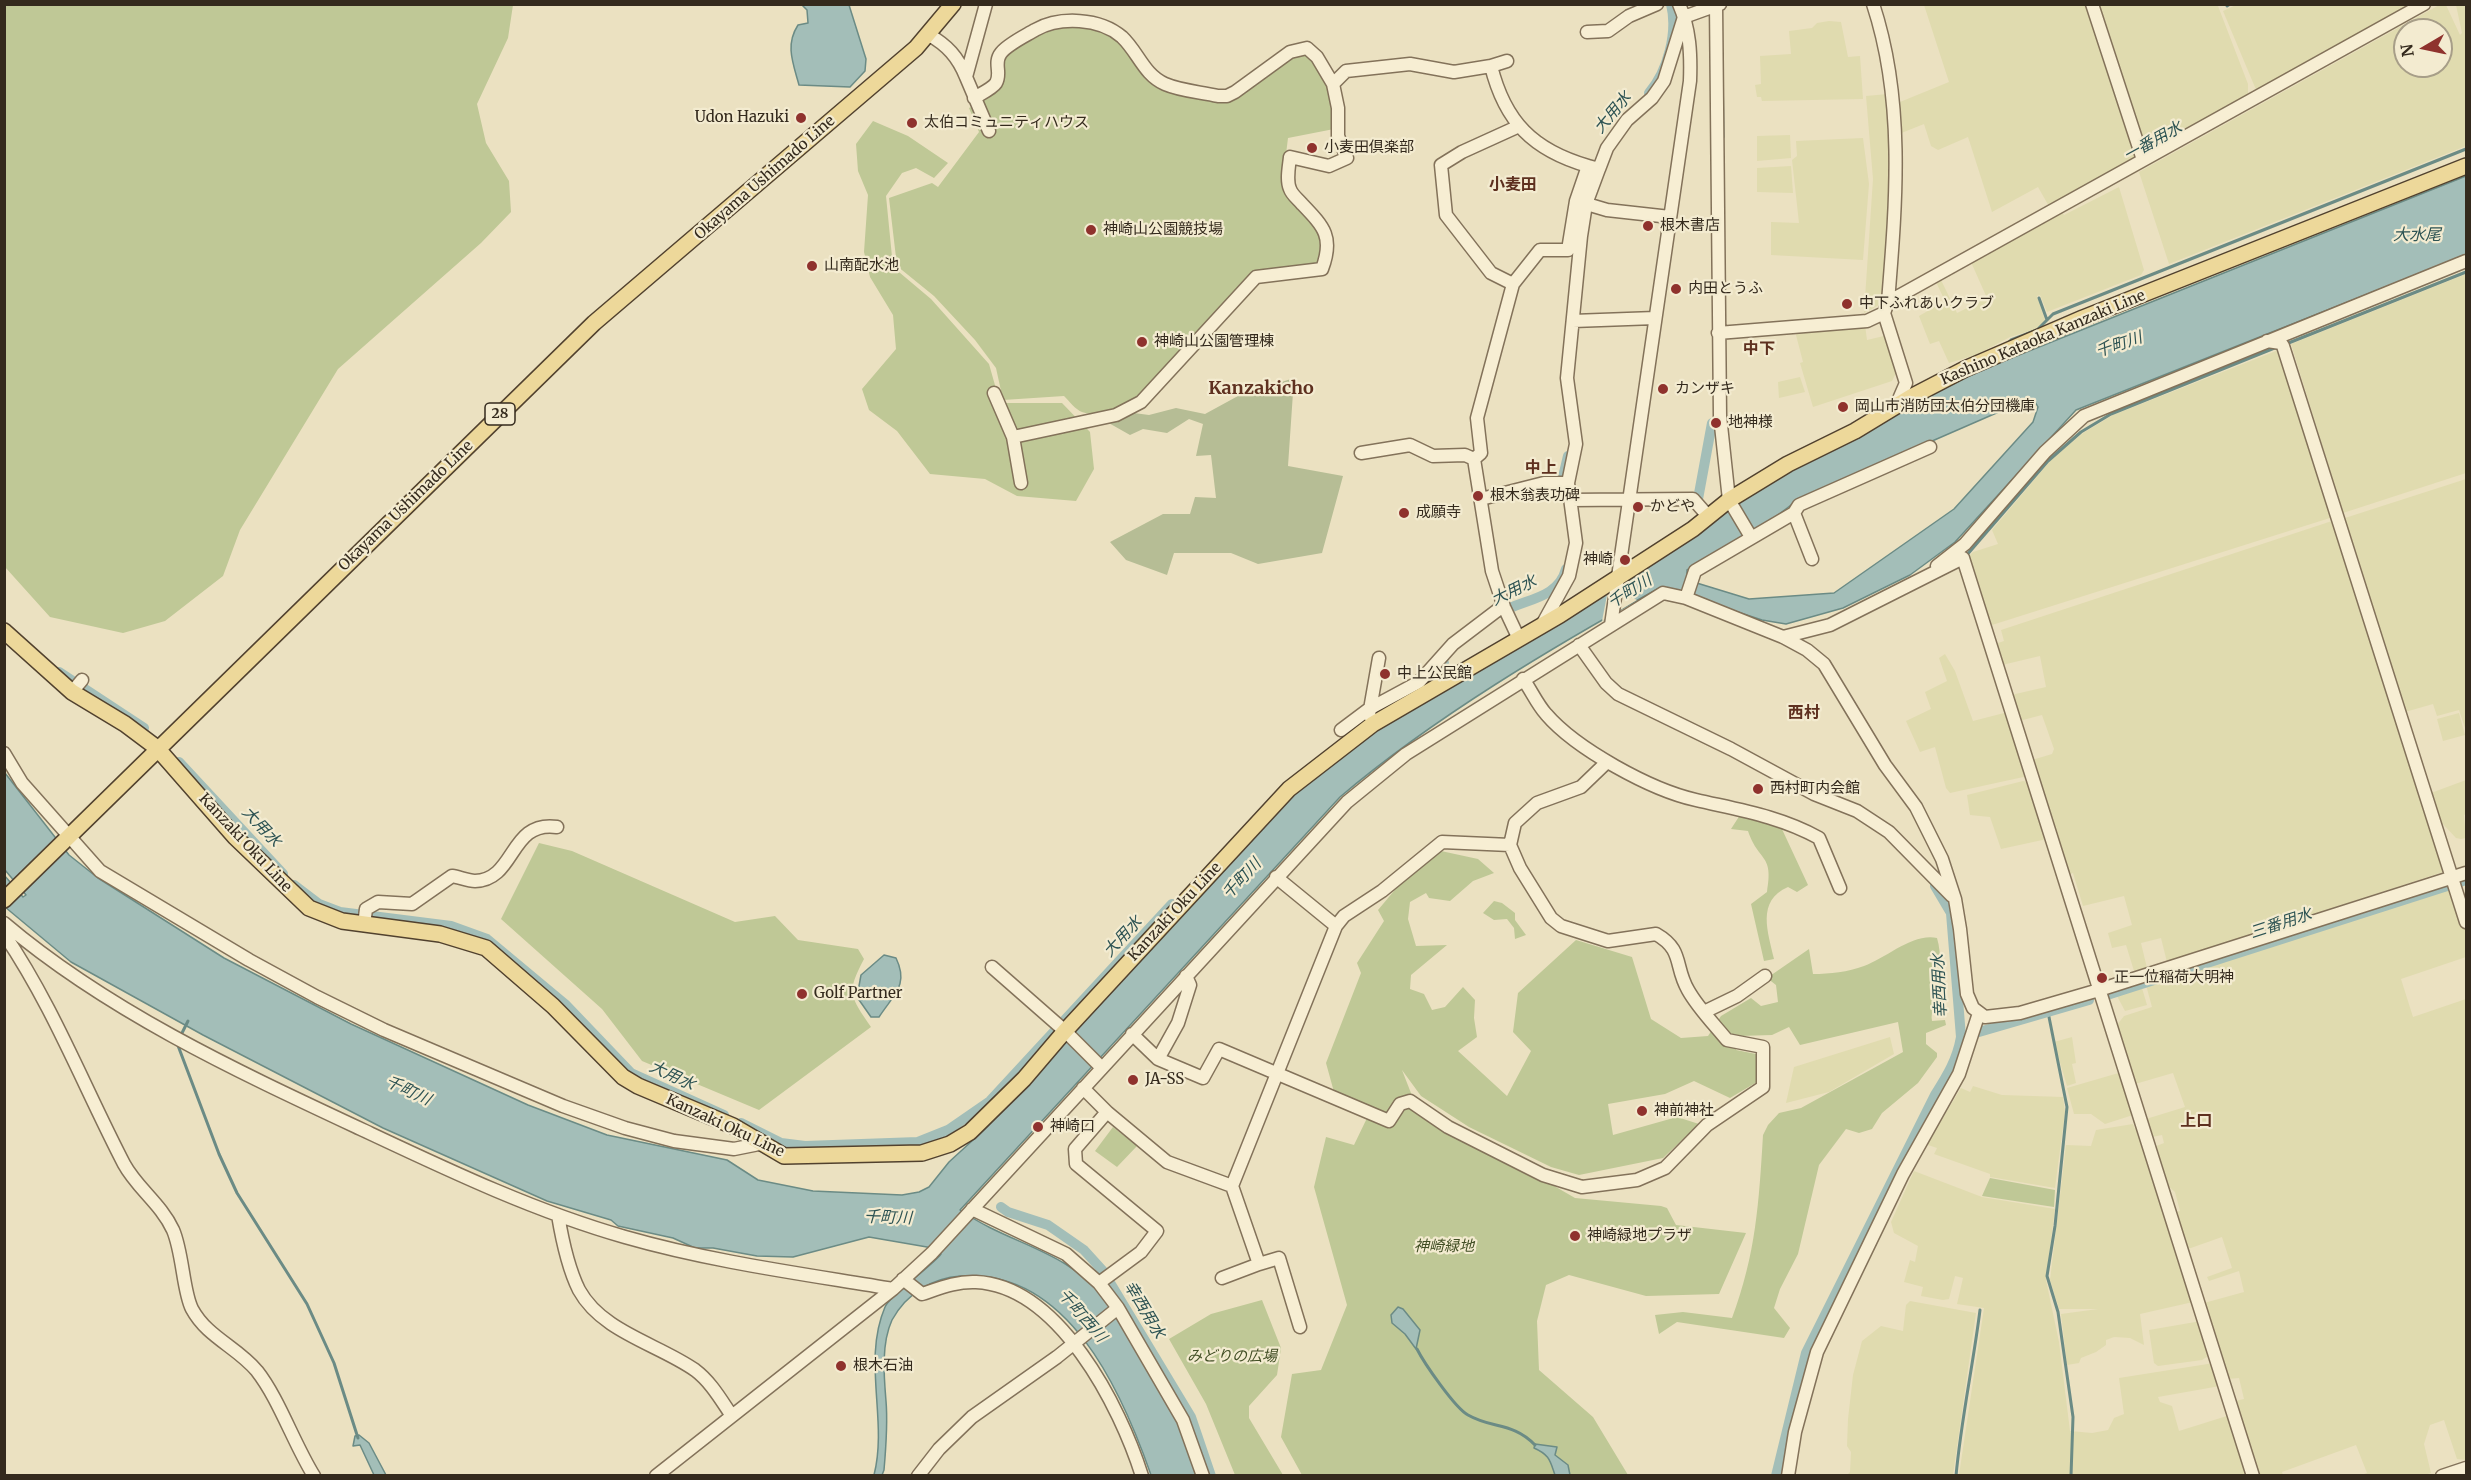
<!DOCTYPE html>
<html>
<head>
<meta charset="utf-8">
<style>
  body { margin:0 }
  #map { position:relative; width:2471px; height:1480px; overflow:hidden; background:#ebe1c1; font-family:Merriweather,serif }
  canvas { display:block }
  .frame { position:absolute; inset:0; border:6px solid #342a1d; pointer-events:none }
  .north { position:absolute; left:2393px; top:18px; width:60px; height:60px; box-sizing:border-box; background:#f3ebd0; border:2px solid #a79e88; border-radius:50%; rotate:261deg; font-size:16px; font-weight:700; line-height:24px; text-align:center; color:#342a1d }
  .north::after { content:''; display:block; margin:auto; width:21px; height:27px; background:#8f322d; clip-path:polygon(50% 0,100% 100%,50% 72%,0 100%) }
</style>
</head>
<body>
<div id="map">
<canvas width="2471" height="1480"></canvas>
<div class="frame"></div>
<div class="north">N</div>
</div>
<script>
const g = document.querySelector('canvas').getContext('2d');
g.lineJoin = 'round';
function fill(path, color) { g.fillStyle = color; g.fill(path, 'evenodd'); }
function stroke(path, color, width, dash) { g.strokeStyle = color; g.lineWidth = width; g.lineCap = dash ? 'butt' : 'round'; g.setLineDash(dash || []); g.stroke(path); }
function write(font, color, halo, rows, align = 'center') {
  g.font = font + ' Merriweather,"Noto Sans JP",serif'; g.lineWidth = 4.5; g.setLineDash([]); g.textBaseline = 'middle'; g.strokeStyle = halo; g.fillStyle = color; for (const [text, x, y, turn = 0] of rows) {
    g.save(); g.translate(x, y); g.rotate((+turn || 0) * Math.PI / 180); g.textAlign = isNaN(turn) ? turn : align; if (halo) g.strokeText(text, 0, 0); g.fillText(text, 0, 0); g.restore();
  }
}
fill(new Path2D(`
  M2238 4 2415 5 2257 92 2223 11Z
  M2441 4 2446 5 2460 35 2462 33 2456 5H2466V146L2169 264 2139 172ZM2405 30H2441V66H2405Z
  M1924 5H2088L2138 159 2050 208 2038 187 1992 212 1968 137 1938 150 1931 146 1924 124 1899 134 1895 104 1949 82Z
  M2098 5H2220L2218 6 2248 84V97L2146 153Z
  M1829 21 1841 22 1848 57 1860 56 1863 99 1762 101 1761 97H1757L1755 85 1761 84 1760 56 1791 54 1789 31 1812 28 1817 23Z
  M1888 94 1893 142 1885 280 1881 304 1864 313 1873 179 1866 96Z
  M1790 135 1791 158 1757 161V136Z
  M1863 138 1869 184 1863 260 1771 255V222L1799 223 1792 160 1797 156 1796 141Z
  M1791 166 1793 193 1757 192V168Z
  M2119 187 2144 270 2141 275 2047 312 2040 295 2037 296 2045 320 2036 329 2010 337 1976 355 1949 363 1939 341 1930 344 1919 316 1945 301 1936 282 1941 280 1957 313 1987 298 1971 262 2062 212 2064 215Z
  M2466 274V473L2343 513 2291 344Z
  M1865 325 1867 340 1888 335 1898 369 1892 381 1813 407 1800 363 1803 362 1796 335 1799 330Z
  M2281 349 2333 517 1992 625 1990 619H1987L1968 557 1973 552 1998 544 1992 530 2051 460 2083 433 2113 415Z
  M1800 377 1805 392 1779 398 1778 382Z
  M2466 479V731L2459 710 2437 716 2433 704 2405 712 2345 518Z
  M2332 521 2446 871 2167 962 2161 938 2141 943 2147 968 2134 971 2126 945 2112 948 2108 933 2132 925 2124 896 2083 906 2073 873 2067 875 2032 760 2052 754 2054 749 2042 715 2019 721 2011 695 2046 687 2040 656 2002 665 1995 644 2004 641 2001 630Z
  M1945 654 1955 671 1973 721 2008 712 2028 776 1950 793 1946 788 1935 747 1920 752 1906 721 1931 709 1925 692 1947 681 1939 658Z
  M2459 713 2465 735 2443 741 2437 719Z
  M2466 780V814L2464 815 2466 838 2461 839 2456 838 2440 821 2431 793Z
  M2023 781 2030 783 2047 839 2001 849 1990 817 1970 815 1967 795Z
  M2453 886 2466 930V957L2401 979 2413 1017 2466 999V1460L2457 1459 2444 1420 2430 1425 2424 1444 2431 1473 2424 1475H2361L2367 1473 2356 1445 2282 1472 2283 1475H2259L2235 1401 2244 1399 2239 1378 2228 1379 2204 1303 2244 1292 2239 1271 2209 1281 2207 1277 2232 1268 2222 1237 2188 1249 2176 1212 2180 1211 2175 1192 2167 1185 2154 1147 2164 1143 2162 1135 2152 1137 2146 1119 2185 1107 2173 1073 2135 1084 2117 1025 2124 1016 2152 1007 2146 985Z
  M2142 988 2147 1005 2125 1011 2117 996Z
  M1890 1037 1894 1054 1829 1092 1786 1103 1794 1067Z
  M2072 1037 2076 1063 2072 1064 2076 1083 2067 1086 2054 1042Z
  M2122 1072 2133 1115 2105 1124 2091 1114H2074L2067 1088Z
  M1973 1086 2002 1095 2063 1097 2065 1112 2055 1188 1990 1177V1174L1934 1154 1937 1148 1928 1145V1142L1961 1088 1970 1092Z
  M2133 1124 2135 1129 2140 1131 2193 1302 2140 1314 2144 1345 2130 1338 2114 1337 2106 1340V1345L2096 1352 2081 1358 2079 1363 2067 1365 2061 1314 2098 1309H2059L2050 1280 2066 1145 2091 1146 2096 1130Z
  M1914 1171 1982 1197 2055 1209 2046 1280 2059 1342 2070 1431 2092 1433 2108 1430 2114 1418 2124 1414 2119 1378 2214 1363 2220 1386 2158 1397 2160 1402 2172 1406 2179 1431 2230 1415 2248 1475H1959L1984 1308 1957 1304 1963 1278 1955 1276 1949 1299 1943 1300 1921 1296 1923 1287 1904 1282 1910 1260 1915 1262 1918 1246 1894 1233 1891 1222Z
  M1910 1301 1976 1313 1953 1475H1847L1850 1472 1851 1452 1847 1446 1848 1419 1853 1375 1862 1341 1881 1326 1903 1331 1906 1305Z
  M2201 1321 2211 1354 2202 1360 2158 1366 2154 1363 2149 1330Z`), '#e0dbaf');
fill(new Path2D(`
  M4 5H513L508 38 477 104 486 143 509 181 511 212 481 243 338 369 240 530 223 576 165 621 123 633 50 617 5 567Z
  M1071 25 1093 27 1121 41 1161 88 1189 97 1225 100 1291 57 1304 55 1315 60 1332 97 1334 129 1288 138 1282 186 1322 236 1321 259 1313 266 1254 274 1151 386C1133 402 1108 421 1082 412 1076 410 1069 401 1064 396L1003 400 996 368 975 340 934 296 897 266 889 198 932 183 938 187 979 132 969 108 985 100 1002 82 1001 62C1020 41 1043 32 1071 25Z
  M873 121 908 136 948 163 934 178 916 168 902 173 886 196 893 267 931 299 989 364 1000 403H1062L1090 432 1094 469 1076 501 1017 496 985 479 930 474 897 431 869 410 862 389 896 349 893 315 870 277 864 252 868 195 858 171 856 144Z
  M1740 815 1781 827 1808 885 1797 892 1788 887C1756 901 1768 932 1774 959L1764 961 1751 904 1767 892C1774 853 1759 863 1748 831L1731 829Z
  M539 843 572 851 735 922 775 916 798 940 858 949 864 959C846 993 850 996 871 1027L759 1110 642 1061 602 1009 501 919Z
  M1441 851 1478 859 1494 873 1473 881 1450 901 1429 898 1426 893 1410 902 1408 919 1416 946 1447 945 1411 975 1410 989 1424 994 1432 1010 1445 1007 1463 987 1475 1000 1474 1018 1477 1037 1458 1051 1507 1096 1531 1051 1513 1032 1518 993 1576 940 1632 957 1651 1019 1681 1038 1708 1036 1721 1016 1751 998 1761 1006 1778 1002 1776 985 1767 978 1809 949 1813 974C1830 974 1848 972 1864 966 1887 958 1912 933 1937 938 1942 954 1940 976 1938 993 1937 1002 1930 1011 1932 1021L1945 1020 1946 1025 1926 1033V1044L1937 1053V1057L1918 1083 1882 1113 1872 1129 1859 1133 1846 1129 1819 1165 1798 1254 1780 1289 1774 1308 1790 1328 1784 1338 1677 1322 1659 1334 1655 1315 1683 1312 1732 1318C1756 1254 1759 1202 1763 1135L1768 1125 1779 1113 1801 1108 1903 1052 1898 1022 1800 1045 1789 1027 1772 1035 1739 1036 1736 1050 1756 1054 1757 1082 1730 1098 1694 1081 1665 1094 1608 1104 1613 1135 1677 1117 1699 1124 1663 1158 1579 1175 1551 1167 1469 1127 1421 1096 1402 1070 1416 1106 1575 1198 1661 1206 1667 1208 1676 1225 1746 1233 1719 1294 1646 1296 1569 1275 1546 1285 1537 1321 1539 1370 1593 1417 1628 1475H1302L1281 1437 1292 1374 1321 1370 1347 1305 1314 1187 1326 1137 1354 1145 1368 1116 1334 1092 1326 1063 1361 973 1357 963 1384 921 1378 910 1409 873Z
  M1494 901 1502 903 1515 913V920L1526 935 1515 939 1514 928 1507 919 1494 920 1483 913Z
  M1113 1127 1137 1146 1117 1167 1095 1151Z
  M1990 1178 2055 1190 2054 1207 1982 1196Z
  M1262 1300 1281 1348 1277 1375 1249 1406V1418L1283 1475H1235L1206 1404 1169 1339 1211 1314Z`), '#bfc896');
fill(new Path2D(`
  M1294 378 1288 466 1343 476 1322 553 1258 564 1231 553H1174L1167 575 1126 560 1110 542 1163 514H1190L1195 497 1216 498 1211 455 1196 456 1203 424 1189 419 1167 433 1143 429 1130 435 1107 422 1134 413 1149 415 1176 408 1205 414 1238 396Z`), '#b6bd95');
const water = new Path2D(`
  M802 5H849L866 59 865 71 850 87 799 85C793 63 785 45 798 25L808 23 807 10Z
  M2466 176V255L2076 410 1955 542 1910 575 1843 608 1786 624 1762 620 1661 587C1554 646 1433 718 1340 797L960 1210C1012 1246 1065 1248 1109 1302L1181 1425 1199 1475H1151C1122 1392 1068 1268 961 1276 932 1278 907 1293 892 1320 881 1344 884 1377 886 1401 888 1424 886 1447 884 1470L882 1475H874C888 1420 862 1361 885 1307 889 1296 931 1267 941 1254L927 1247 869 1237 793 1257 757 1256 713 1248H695L673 1238 618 1226 611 1220 547 1201 383 1128 203 1035 71 962 5 907 4 875 23 897 26 895 5 870V773L69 855 98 878 224 958 351 1024 528 1105 607 1135 727 1160 758 1180 813 1191 902 1195 919 1192 929 1187 949 1162 985 1129 1288 795 1370 733 1747 493 1969 375ZM2034 400 2038 407 2033 422 1954 509 1834 593 1749 599 1687 580V570L1766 524 1799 499 2024 401Z
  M884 955 896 958C909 985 894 994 879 1017H871L857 997 861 975Z
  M1398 1307 1403 1309 1420 1330 1416 1349 1405 1334 1392 1323 1391 1315Z
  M359 1435 369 1443 386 1475H374L360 1445 353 1446 355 1436Z
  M1535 1444 1557 1447 1555 1455 1568 1465 1570 1475H1555C1550 1461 1550 1455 1534 1448Z`);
fill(water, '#a3beb8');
stroke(water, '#6b8b85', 1.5);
fill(new Path2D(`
  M1622 580 1623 593 1637 600 1602 621 1607 595 1603 592Z`), '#ebe1c1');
stroke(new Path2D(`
  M2227 6 2230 4
  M1722 53 1723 137
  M2039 298 2047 320
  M2007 344 2011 340 2037 330 2053 314 2466 149
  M2286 344 2466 272
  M1966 556 2048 461 2081 432 2111 414 2277 347
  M2048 1012 2067 1107 2055 1226 2047 1276 2058 1312 2073 1417 2071 1476
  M180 1037 188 1021
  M177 1043 219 1154 237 1193 307 1304 334 1363 358 1438
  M1417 1349C1424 1363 1455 1408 1468 1415 1492 1429 1513 1422 1535 1445
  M1956 1476C1961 1420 1973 1366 1980 1310`), '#6b8b85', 3);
stroke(new Path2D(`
  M1649 93C1668 71 1678 32 1671 4
  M1564 491 1563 477 1568 456
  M1688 501 1698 499 1712 423 1719 420
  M1500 613C1522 599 1558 600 1566 569
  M59 672 144 728
  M1411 692 1423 687 1444 663
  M1351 732 1398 699
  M179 762 283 874
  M294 885 319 904 340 912 451 926 487 939 565 1004 631 1073 724 1115
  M2104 996 2466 880
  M1972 1034 2089 1000
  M741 1123 781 1143 805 1146 918 1142 948 1130 990 1101 1172 904
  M1001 1207 1008 1212 1048 1225 1084 1250 1103 1271 1191 1417 1211 1476
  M1776 1476 1806 1353 1935 1095C1947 1076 1957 1060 1961 1037L1951 913 1935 886`), '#a3beb8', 10);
const minor = new Path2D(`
  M986 4 966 77 989 131
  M1716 4 1720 416 1729 500 1751 537
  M2092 4 2143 160
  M1587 32 1608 31 1629 16 1657 4
  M929 35C947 45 958 57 966 77
  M1491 66 1507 61
  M1333 84 1346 71 1410 64 1454 72 1491 66C1505 122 1533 150 1588 166
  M974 98C980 94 992 89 996 83 1002 73 993 63 1001 53 1008 44 1025 36 1035 30 1060 16 1100 18 1122 37 1138 52 1144 75 1165 84 1181 91 1201 92 1218 96H1227L1235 92 1290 52 1307 48 1317 57 1333 84 1338 108V136L1347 158 1329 166 1290 157C1289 167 1286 180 1290 189 1292 195 1298 199 1302 204 1324 227 1334 237 1322 269L1256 277 1141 402 1116 415 1013 437
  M1517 127 1462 152 1441 165 1446 215 1491 273 1513 284 1540 250H1568L1576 201 1588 166 1599 169 1607 148 1627 120 1652 98 1664 81 1684 17 1720 4
  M1580 202 1607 210 1670 217
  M1513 284 1477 418 1481 453 1474 459 1492 571 1504 607 1519 639
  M1888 302 2424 4
  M1884 313 1906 383 1896 406
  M1573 321 1655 318
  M1718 333 1867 321 1884 313 1888 302C1896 203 1905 101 1873 4
  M2267 341 2281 343 2283 346 2466 922
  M994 393 1013 437 1021 483
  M1361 453 1410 445 1433 456 1465 455 1474 459
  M1481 499 1544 483H1568
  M1570 500 1693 499 1708 516
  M1794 513 1812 559
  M1937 566 1965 544 2045 452 2084 416 2466 261
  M1686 598 1695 571 1794 513 1799 505 1930 447
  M1542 625 1569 576 1576 543 1568 483 1576 444 1567 378 1581 236 1586 204 1599 169
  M1611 625 1690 81C1691 54 1690 29 1679 4
  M1783 637 1830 625 1963 558 2253 1476
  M1579 645 1606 683 1618 694 1731 749 1814 794 1857 811 1889 832 1952 896
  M1523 679C1531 690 1537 704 1546 714 1576 749 1651 790 1696 800 1739 810 1779 816 1819 838L1840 888
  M72 692 82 680
  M1369 715 1379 658
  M1341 730 1369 709 1419 682 1453 644 1503 606
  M4 753 22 783 100 871 249 960 317 997 384 1030 563 1106 625 1128 674 1141 734 1149 764 1143
  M1276 877 1336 926
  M4 923C109 1012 239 1072 363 1130 448 1170 534 1211 625 1237 712 1262 804 1274 893 1289
  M364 925 366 909 378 902 412 904 452 876C459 877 468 881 475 881 516 880 509 820 557 827
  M4 934C53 1006 84 1087 124 1164 137 1188 161 1204 173 1230 183 1253 183 1292 192 1309 207 1337 237 1347 257 1371 279 1399 294 1444 314 1476
  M992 967 1065 1031 1102 1068
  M1704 1012 1737 996 1765 976
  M1132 1034 1158 1059 1203 1078 1219 1049 1389 1121 1400 1104 1410 1101 1448 1127 1543 1175 1582 1187 1637 1180 1665 1168 1707 1125 1763 1087V1047L1727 1040C1714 1024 1698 1008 1688 990 1674 966 1684 950 1656 934L1608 941 1561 926 1551 918 1520 868 1510 845 1515 823 1537 803 1581 787 1607 762
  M1158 1059 1178 1023 1190 985 1186 976
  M1083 1088 1107 1112
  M1232 1186 1259 1264 1279 1258 1300 1327
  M972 1209 1066 1254 1099 1283 1118 1308 1183 1420 1203 1476
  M558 1215C562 1239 568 1268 579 1290 602 1332 658 1344 695 1370 711 1382 721 1400 732 1416
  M1222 1278 1259 1264
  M903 1279 922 1294C940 1288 957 1281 976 1282 1059 1286 1120 1406 1142 1476
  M1099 1283 1141 1252 1157 1231 1076 1164 1075 1149 1107 1112 1167 1162 1232 1186 1336 926 1344 916 1382 891 1442 842 1510 845
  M656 1476 893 1289 932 1253 1347 802 1406 754 1663 593 1686 598 1783 637 1807 650 1824 664 1885 765 1916 807 1942 859 1955 899 1960 929 1967 994 1973 1008 1985 1017 2020 1013 2099 990 2466 873
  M918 1476 939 1449 972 1417 1057 1357 1118 1308
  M1788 1476 1795 1432 1817 1352 1903 1174 1959 1074 1979 1013
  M2442 1476 2466 1468`);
const major = new Path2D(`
  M4 631 72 692 125 724 157 748 235 837 309 908 342 921 440 934 486 948 553 1006 623 1077 638 1086 733 1126 784 1156 922 1153 950 1144 970 1132 1024 1079 1065 1031 1289 789 1373 724 1560 615 1693 529 1729 500 1788 464 1855 431 1911 397 1965 369 2083 318 2466 166
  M4 900 594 323 916 48 953 4`);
stroke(minor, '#83725a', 15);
stroke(major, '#51412e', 18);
stroke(minor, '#f7eed3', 12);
stroke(major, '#edd89a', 15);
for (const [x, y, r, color] of [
  [801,118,6,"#8f322d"],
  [912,123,6,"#8f322d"],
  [1312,148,6,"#8f322d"],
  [1648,226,6,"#8f322d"],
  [1091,230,6,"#8f322d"],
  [812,266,6,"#8f322d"],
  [1676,289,6,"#8f322d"],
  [1847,304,6,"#8f322d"],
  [1142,342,6,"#8f322d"],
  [1663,389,6,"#8f322d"],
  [1843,407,6,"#8f322d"],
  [1716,423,6,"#8f322d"],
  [1478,496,6,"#8f322d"],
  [1638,507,6,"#8f322d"],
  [1404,513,6,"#8f322d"],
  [1625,560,6,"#8f322d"],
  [1385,674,6,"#8f322d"],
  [1758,789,6,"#8f322d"],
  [2102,978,6,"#8f322d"],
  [802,994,6,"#8f322d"],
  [1133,1080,6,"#8f322d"],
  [1642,1111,6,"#8f322d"],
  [1038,1127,6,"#8f322d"],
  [1575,1236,6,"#8f322d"],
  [841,1366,6,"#8f322d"]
]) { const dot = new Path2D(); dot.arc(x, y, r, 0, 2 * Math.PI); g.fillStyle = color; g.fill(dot); stroke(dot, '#f3ebd0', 2); }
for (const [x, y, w] of [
  [500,414,30]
]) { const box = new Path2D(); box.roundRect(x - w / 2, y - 11, w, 22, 4.5); g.fillStyle = '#f3ebd0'; g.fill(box); stroke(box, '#342a1d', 1.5); }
write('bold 14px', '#342a1d', null, [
  ["28",500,414]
]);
write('15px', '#342a1d', '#f3ebd0', [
  ["Udon Hazuki",789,118,"right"],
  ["太伯コミュニティハウス",924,123],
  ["小麦田倶楽部",1324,148],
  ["根木書店",1660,226],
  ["神崎山公園競技場",1103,230],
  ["山南配水池",824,266],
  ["内田とうふ",1688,289],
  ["中下ふれあいクラブ",1859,304],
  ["神崎山公園管理棟",1154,342],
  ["カンザキ",1675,389],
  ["岡山市消防団太伯分団機庫",1855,407],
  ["地神様",1728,423],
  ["根木翁表功碑",1490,496],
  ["かどや",1650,507],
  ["成願寺",1416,513],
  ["神崎",1613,560,"right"],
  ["中上公民館",1397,674],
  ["西村町内会館",1770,789],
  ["正一位稲荷大明神",2114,978],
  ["Golf Partner",814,994],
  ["JA-SS",1145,1080],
  ["神前神社",1654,1111],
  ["神崎口",1050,1127],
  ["神崎緑地プラザ",1587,1236],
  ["根木石油",853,1366]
], 'left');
write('15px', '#342a1d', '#f3ebd0', [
  ["Okayama Ushimado Line",765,178,-41],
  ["Kashino Kataoka Kanzaki Line",2043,338,-23],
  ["Okayama Ushimado Line",406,506,-44],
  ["Kanzaki Oku Line",245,843,47],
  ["Kanzaki Oku Line",1175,912,-47],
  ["Kanzaki Oku Line",725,1126,25]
]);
write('italic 15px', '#424f25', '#f3ebd0', [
  ["神崎緑地",1444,1247],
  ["みどりの広場",1232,1357]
]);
write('italic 16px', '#2d5353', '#f3ebd0', [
  ["大用水",1613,113,-50],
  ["一番用水",2153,142,-29],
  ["大水尾",2417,235],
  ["千町川",2119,345,-19],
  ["大用水",1514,591,-26],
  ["千町川",1630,592,-32],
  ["大用水",261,827,47],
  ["千町川",1242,879,-47],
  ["三番用水",2281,924,-18],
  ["大用水",1123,937,-47],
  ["幸西用水",1940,986,-93],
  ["大用水",672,1076,25],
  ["千町川",408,1091,25],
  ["千町川",888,1218,2],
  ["幸西用水",1144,1310,59],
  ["千町西川",1082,1316,49]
]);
write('bold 16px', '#5e301f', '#f3ebd0', [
  ["小麦田",1513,185],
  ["中下",1759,349],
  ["中上",1541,468],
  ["西村",1804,713],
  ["上口",2196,1121]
]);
write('bold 18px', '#5e301f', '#f3ebd0', [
  ["Kanzakicho",1261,389]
]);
</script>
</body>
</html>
